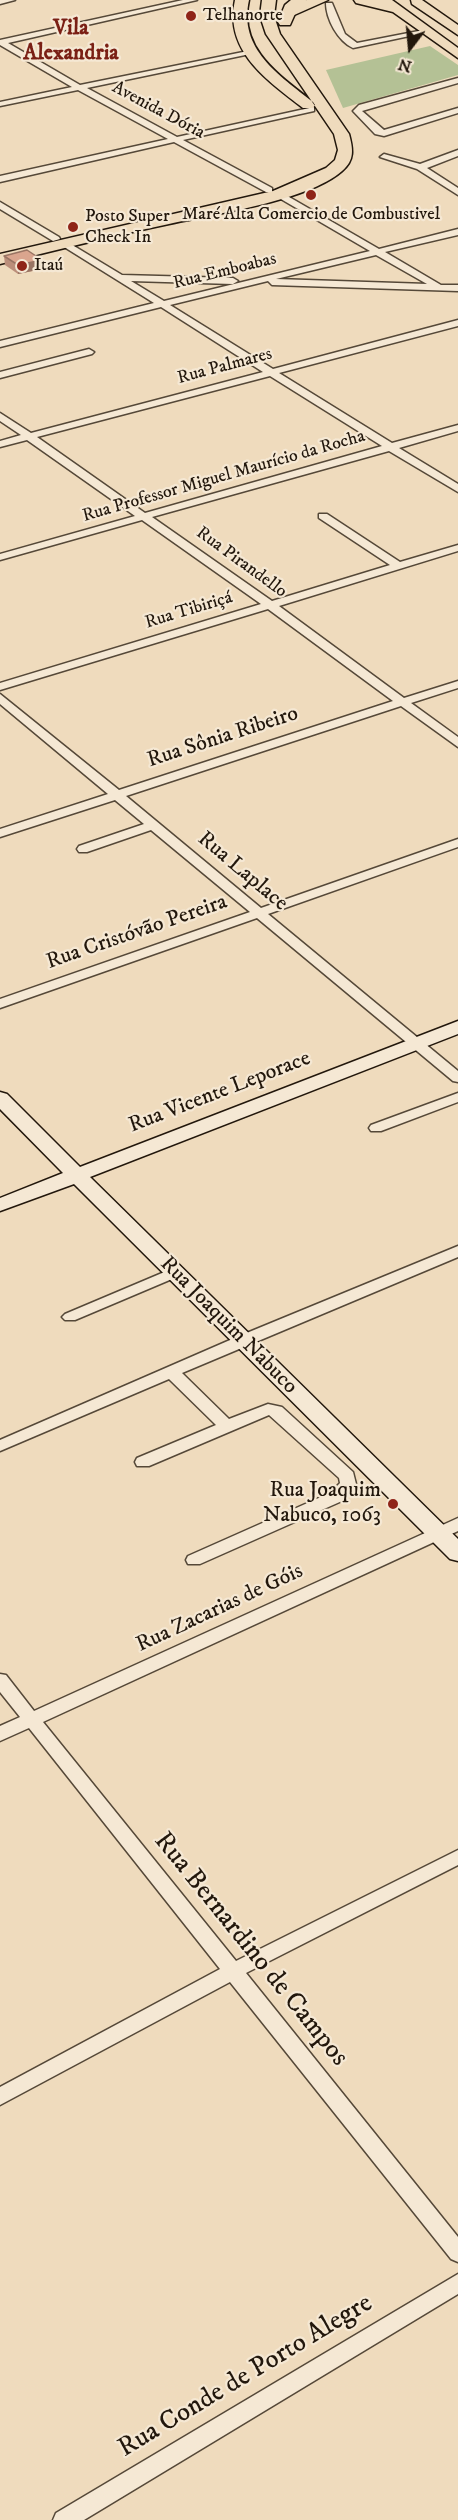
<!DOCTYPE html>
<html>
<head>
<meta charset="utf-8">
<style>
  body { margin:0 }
  #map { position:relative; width:458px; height:2520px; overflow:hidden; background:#efdbbd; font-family:"IM FELL DW Pica",serif }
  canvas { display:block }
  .north { position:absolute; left:380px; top:18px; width:60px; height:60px; -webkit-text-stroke:4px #f5e8d4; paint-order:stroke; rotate:196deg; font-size:16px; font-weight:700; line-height:24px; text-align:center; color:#22170c }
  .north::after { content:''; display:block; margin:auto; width:21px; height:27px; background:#22170c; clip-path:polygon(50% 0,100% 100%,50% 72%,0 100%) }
</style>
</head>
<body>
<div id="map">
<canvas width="458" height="2520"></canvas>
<div class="north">N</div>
</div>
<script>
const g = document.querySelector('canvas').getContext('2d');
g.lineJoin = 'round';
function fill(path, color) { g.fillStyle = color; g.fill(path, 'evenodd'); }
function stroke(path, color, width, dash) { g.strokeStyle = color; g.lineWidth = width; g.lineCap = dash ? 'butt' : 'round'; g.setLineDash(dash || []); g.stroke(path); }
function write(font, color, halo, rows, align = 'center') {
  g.font = font + ' "IM FELL DW Pica",serif'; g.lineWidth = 4.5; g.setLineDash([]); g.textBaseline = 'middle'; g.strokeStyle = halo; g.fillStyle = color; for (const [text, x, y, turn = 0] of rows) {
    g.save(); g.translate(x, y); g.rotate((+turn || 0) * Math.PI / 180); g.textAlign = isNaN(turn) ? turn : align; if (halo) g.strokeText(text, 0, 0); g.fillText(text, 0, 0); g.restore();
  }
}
fill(new Path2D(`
  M430 46 458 65V75L343 108 326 70Z`), '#b4c195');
const street = new Path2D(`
  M0 0H15L0 4Z
  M183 0H197L8 43 80 85 253 50V54H250L87 88 177 137 314 107V111L183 140 272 188V192H266L174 142 0 182V176L168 139 78 90 0 106V102L72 87 0 45V40Z
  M326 3H332L345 34 357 43 429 29 433 31 353 48C338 41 326 19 326 3Z
  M458 78V83L362 111 384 130 458 108V113L384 136 375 134 353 111 359 105Z
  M458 150V156L427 168 458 188V195L417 169 380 157 384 154 420 164Z
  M277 190 379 249 458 229V235L385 252 441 285H458V291L272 285 268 281 170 305 273 369 458 320V326L279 373 392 443 458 425V431L399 448 458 484V492L389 451 152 517 272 601 390 565 319 518V514H327L400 562 458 545V551L279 606 404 698 458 681V688L411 703 458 737V747L401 706 126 796 261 908 458 839V847L268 914 458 1071V1082L453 1081 257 918 0 1008V999L250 912 151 830 87 852H79L77 849 79 846 144 824 115 800 0 837V829L108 794 0 704V694L119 790 393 701 268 609 0 690V683L261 604 142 520 0 560V554L135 516 27 440 0 447V441L21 435 0 421V413L31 433 263 372 161 307 0 347V341L154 303 61 245 60 243 64 240 122 275 233 278 238 281 233 284 131 281 164 301 370 251 274 195V191ZM376 255 427 284 276 279ZM270 376 382 446 145 513 37 437Z
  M0 202 59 237 60 239 53 241 0 209Z
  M89 349 94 352 92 354 0 378V372Z
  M458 1093V1102L381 1131H371L369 1128 371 1125Z
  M458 1246V1257L182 1373 229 1419 268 1404 282 1407 353 1472 356 1484 342 1501 200 1564H188L186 1560 188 1556 330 1493 340 1483 339 1478 269 1415 149 1466H137L135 1462 137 1458 216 1425 169 1379 0 1451V1440L237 1337Z
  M174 1268 179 1270 182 1273 179 1276 75 1320H65L62 1317 65 1314Z
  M458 1518V1531L43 1722 236 1961 458 1850V1865L246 1973 458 2237V2262L451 2259 230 1982 0 2105V2087L220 1969 29 1728 0 1741V1726L20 1717 0 1692V1674L6 1675 34 1711Z
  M458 2274V2294L84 2520H53L56 2513Z`);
const secondary = new Path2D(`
  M458 1021V1034L90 1177 458 1539V1561L450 1559 74 1184 0 1211V1198L63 1173 0 1109V1092L7 1094 80 1167Z`);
const primary = new Path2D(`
  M307 0H328L292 16H284L282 13 298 2Z
  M354 0H392L458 48V58L393 12 356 3Z
  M411 0H422L458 25V35L412 4Z`);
const highway = new Path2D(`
  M235 0H249C238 49 279 75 313 102L315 105 313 108H303C267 80 224 51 235 0Z
  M262 0H276L274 16 280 34 349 134C353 149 355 160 342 171 308 201 214 214 169 224 112 236 56 250 0 264V254L273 191 326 168 335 160 338 150 334 134 266 34 260 16Z
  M291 0H307L298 7 290 25H280L278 22 285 5Z`);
stroke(street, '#554838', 3);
stroke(secondary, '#22170c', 3);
stroke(primary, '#22170c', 3);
stroke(highway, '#22170c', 3);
fill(street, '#f5e8d4');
fill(secondary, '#f5e8d4');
fill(primary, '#efdbbd');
fill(highway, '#efdbbd');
fill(new Path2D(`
  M4 256 42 260V269L18 274 5 265Z`), '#bb8e7a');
fill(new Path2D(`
  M42 260V269L18 274V265Z`), '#997463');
const building = new Path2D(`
  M27 250 42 260 18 265 4 256Z`);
fill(building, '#daa58e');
stroke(building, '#997463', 1.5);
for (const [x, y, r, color] of [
  [191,16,6,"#8f2418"],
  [311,195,6,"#8f2418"],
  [73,227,6,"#8f2418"],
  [22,266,6,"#8f2418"],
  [393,1504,6,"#8f2418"]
]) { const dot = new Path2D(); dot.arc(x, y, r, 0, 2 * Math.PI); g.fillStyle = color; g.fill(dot); stroke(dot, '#f5e8d4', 2); }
write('18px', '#22170c', '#f5e8d4', [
  ["Telhanorte",203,16],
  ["Maré Alta Comercio de Combustivel",311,215,"center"],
  ["Posto Super",85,217],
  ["Check In",85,238],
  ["Itaú",34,266]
], 'left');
write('18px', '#22170c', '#f5e8d4', [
  ["Avenida Dória",158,111,28],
  ["Rua Emboabas",225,272,-14],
  ["Rua Palmares",225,367,-15],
  ["Rua Professor Miguel Maurício da Rocha",224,477,-16],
  ["Rua Pirandello",241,563,36],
  ["Rua Tibiriçá",189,611,-17]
]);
write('bold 22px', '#7a1f14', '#f5e8d4', [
  ["Vila",71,29],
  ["Alexandria",71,54]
]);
write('22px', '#22170c', '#f5e8d4', [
  ["Rua Sônia Ribeiro",223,738,-18],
  ["Rua Laplace",242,872,40],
  ["Rua Cristóvão Pereira",137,933,-19],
  ["Rua Vicente Leporace",220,1093,-21],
  ["Rua Joaquim Nabuco",228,1326,45],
  ["Rua Zacarias de Góis",220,1609,-25]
]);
write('22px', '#22170c', '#f5e8d4', [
  ["Rua Joaquim",381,1491],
  ["Nabuco, 1063",381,1516]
], 'right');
write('27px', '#22170c', '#f5e8d4', [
  ["Rua Bernardino de Campos",250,1950,51],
  ["Rua Conde de Porto Alegre",246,2377,-31]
]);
</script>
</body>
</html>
